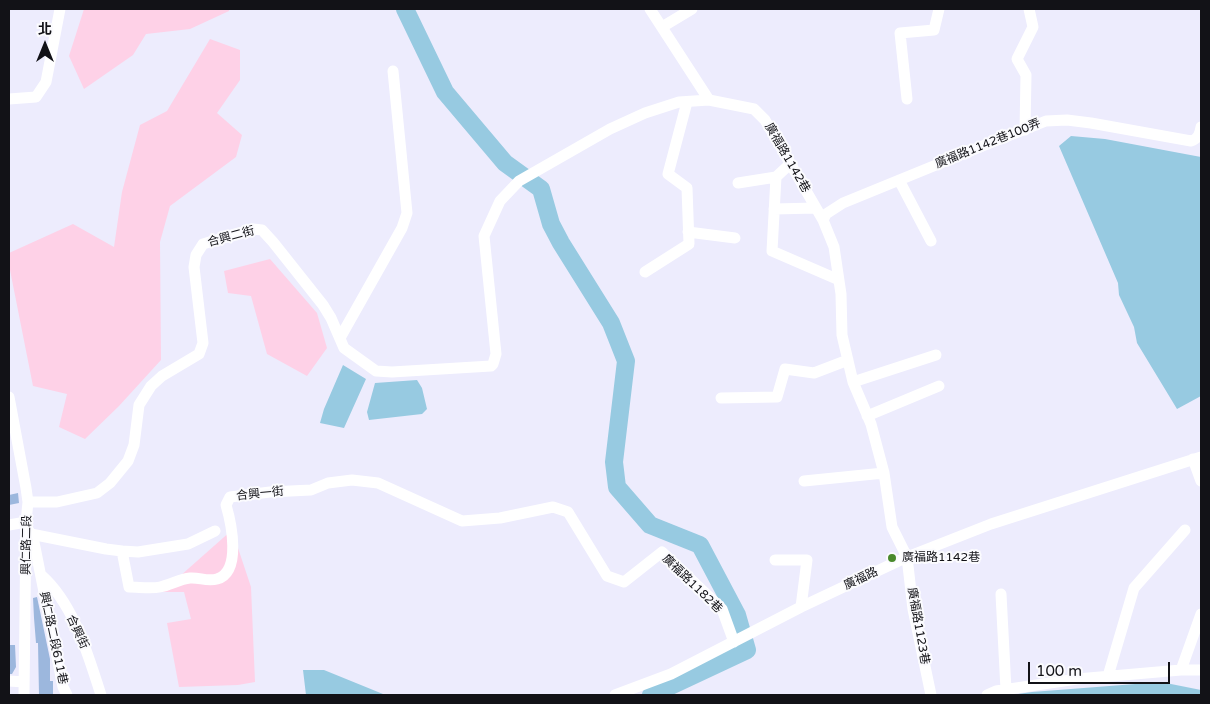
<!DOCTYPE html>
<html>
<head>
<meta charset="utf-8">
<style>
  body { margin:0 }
  #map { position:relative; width:1210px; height:704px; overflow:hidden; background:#edecfd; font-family:"Varela Round","Noto Sans TC",sans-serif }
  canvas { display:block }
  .frame { position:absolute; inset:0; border:10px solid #121217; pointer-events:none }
  .north { position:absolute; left:20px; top:20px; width:50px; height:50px; -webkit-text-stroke:4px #fbfbfe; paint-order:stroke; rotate:0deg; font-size:14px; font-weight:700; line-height:20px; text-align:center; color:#121217 }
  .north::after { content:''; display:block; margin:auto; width:18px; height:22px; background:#121217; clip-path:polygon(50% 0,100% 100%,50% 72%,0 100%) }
  .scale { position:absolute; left:1028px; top:662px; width:142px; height:22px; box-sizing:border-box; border:2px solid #121217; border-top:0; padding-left:6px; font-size:15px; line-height:18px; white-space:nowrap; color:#121217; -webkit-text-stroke:4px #fbfbfe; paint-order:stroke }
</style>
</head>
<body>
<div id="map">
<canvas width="1210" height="704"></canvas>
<div class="frame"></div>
<div class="north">北</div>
<div class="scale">100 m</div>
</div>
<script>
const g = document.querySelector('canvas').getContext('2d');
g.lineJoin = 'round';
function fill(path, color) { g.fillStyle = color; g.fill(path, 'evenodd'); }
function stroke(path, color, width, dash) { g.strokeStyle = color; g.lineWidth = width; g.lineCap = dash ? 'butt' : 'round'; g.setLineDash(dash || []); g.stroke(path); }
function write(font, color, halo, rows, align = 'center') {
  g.font = font + ' "Varela Round","Noto Sans TC",sans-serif'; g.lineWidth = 4; g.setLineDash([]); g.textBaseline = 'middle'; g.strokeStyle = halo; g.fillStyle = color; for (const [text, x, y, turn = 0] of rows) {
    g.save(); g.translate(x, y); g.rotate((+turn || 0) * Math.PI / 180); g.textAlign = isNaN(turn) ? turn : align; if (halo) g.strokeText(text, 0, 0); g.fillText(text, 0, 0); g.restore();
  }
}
fill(new Path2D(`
  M84 9H229V11L190 29 146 34 133 55 84 89 69 56Z
  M210 39 240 50V80L217 113 242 135 236 157 170 206 160 242 161 360 119 406 85 439 59 427 67 394 33 386 9 265V253L73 224 114 247 122 192 140 125 167 111Z
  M270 259 317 313 327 348 307 376 267 354 251 296 228 293 224 271Z
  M232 530 251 587 255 682 238 685 179 687 167 623 191 619 184 592H162Z`), '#fed1e7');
fill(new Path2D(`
  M1071 136 1105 139 1201 157V396L1177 409 1137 343 1134 327 1119 295 1118 283 1059 146Z
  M343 365 366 379 344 428 320 423 324 409Z
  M417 380 422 388 427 409 422 414 369 420 367 412 375 383Z
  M303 670H324L383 694V695H306Z
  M1161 682 1201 690V695H1011L1032 692Z`), '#97cae1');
stroke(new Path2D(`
  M405 9 445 92 505 163 541 189 551 224 561 243 611 323 626 361 614 462 617 487 650 525 700 545 737 615 747 650 651 695`), '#97cae1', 18);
fill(new Path2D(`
  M18 493 19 503 9 505V495Z
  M37 597 50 659V681H53V695H39L38 643H36L34 618 33 598Z
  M9 645H15L16 667 12 674H9Z`), '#9cb7dd');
stroke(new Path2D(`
  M650 9 709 100
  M662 27 692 9
  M9 99 36 97 46 82 60 9
  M907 99 900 33 934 30 939 9
  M1025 130 1026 75 1017 59 1033 27 1029 9
  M776 177 772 251 839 280
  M899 180 931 241
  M738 183 776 177 790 164
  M774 209 816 208
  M823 220 826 214 843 203 985 145 1046 121 1067 120 1091 123 1191 141C1198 139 1200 134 1201 127
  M688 232 735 238
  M645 272 689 244 687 188 668 174 687 102
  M340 338 402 228 407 213 393 71
  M853 382 936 355
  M9 397 26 488 28 502 26 522 24 695
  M721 398 777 397 785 369 814 373 848 360
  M867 416 939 386
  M1193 459 1201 481
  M804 481 884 473
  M28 502H57L97 493 110 483 128 461 134 445 139 405 151 386 162 376 199 354 203 343 194 267 196 255 203 244 253 229 262 230 273 242 323 305 331 318 344 348 376 371 392 372 491 366 493 364 496 354 484 236 500 201 519 181 610 129 645 113 679 102 709 100 754 109 765 120 823 220 834 247 841 294 842 335 853 382 871 424 884 473 892 527 907 557 913 609 931 695
  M9 525 26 522
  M29 531 34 542 63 687 67 695
  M31 534 106 549 122 551 129 587C139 587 151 589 160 587 170 585 180 579 190 578 199 577 207 582 217 579 242 572 231 522 226 505L230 497 270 492 311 490 328 483 352 480 378 483 462 521 500 518 553 507 568 512 607 576 624 582 662 552 722 609 734 642
  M122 551 138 552 188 544 215 531
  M775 560H807L801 607
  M41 575C74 604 88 655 101 695
  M1001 594 1006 690
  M1181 670H1201
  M1108 676 1134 588 1185 530
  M9 681 24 682
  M615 695 671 674 801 607 907 557 991 524 1201 457
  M987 695 996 691 1077 679 1181 670 1201 614`), '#fff', 11);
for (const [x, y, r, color] of [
  [892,558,5,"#4a8a2c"]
]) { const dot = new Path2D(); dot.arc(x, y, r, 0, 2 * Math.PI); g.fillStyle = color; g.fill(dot); stroke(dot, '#fbfbfe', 2); }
write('12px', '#121217', '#fbfbfe', [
  ["廣福路1142巷100弄",988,144,-22],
  ["廣福路1142巷",787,158,60],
  ["合興二街",231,237,-15],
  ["合興一街",260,494,-6],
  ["興仁路二段",27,545,-89],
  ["廣福路",861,579,-25],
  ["廣福路1182巷",692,584,44],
  ["廣福路1123巷",918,626,80],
  ["合興街",77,632,65],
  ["興仁路二段611巷",53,638,78]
]);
write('12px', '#121217', '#fbfbfe', [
  ["廣福路1142巷",902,558]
], 'left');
</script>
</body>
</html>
